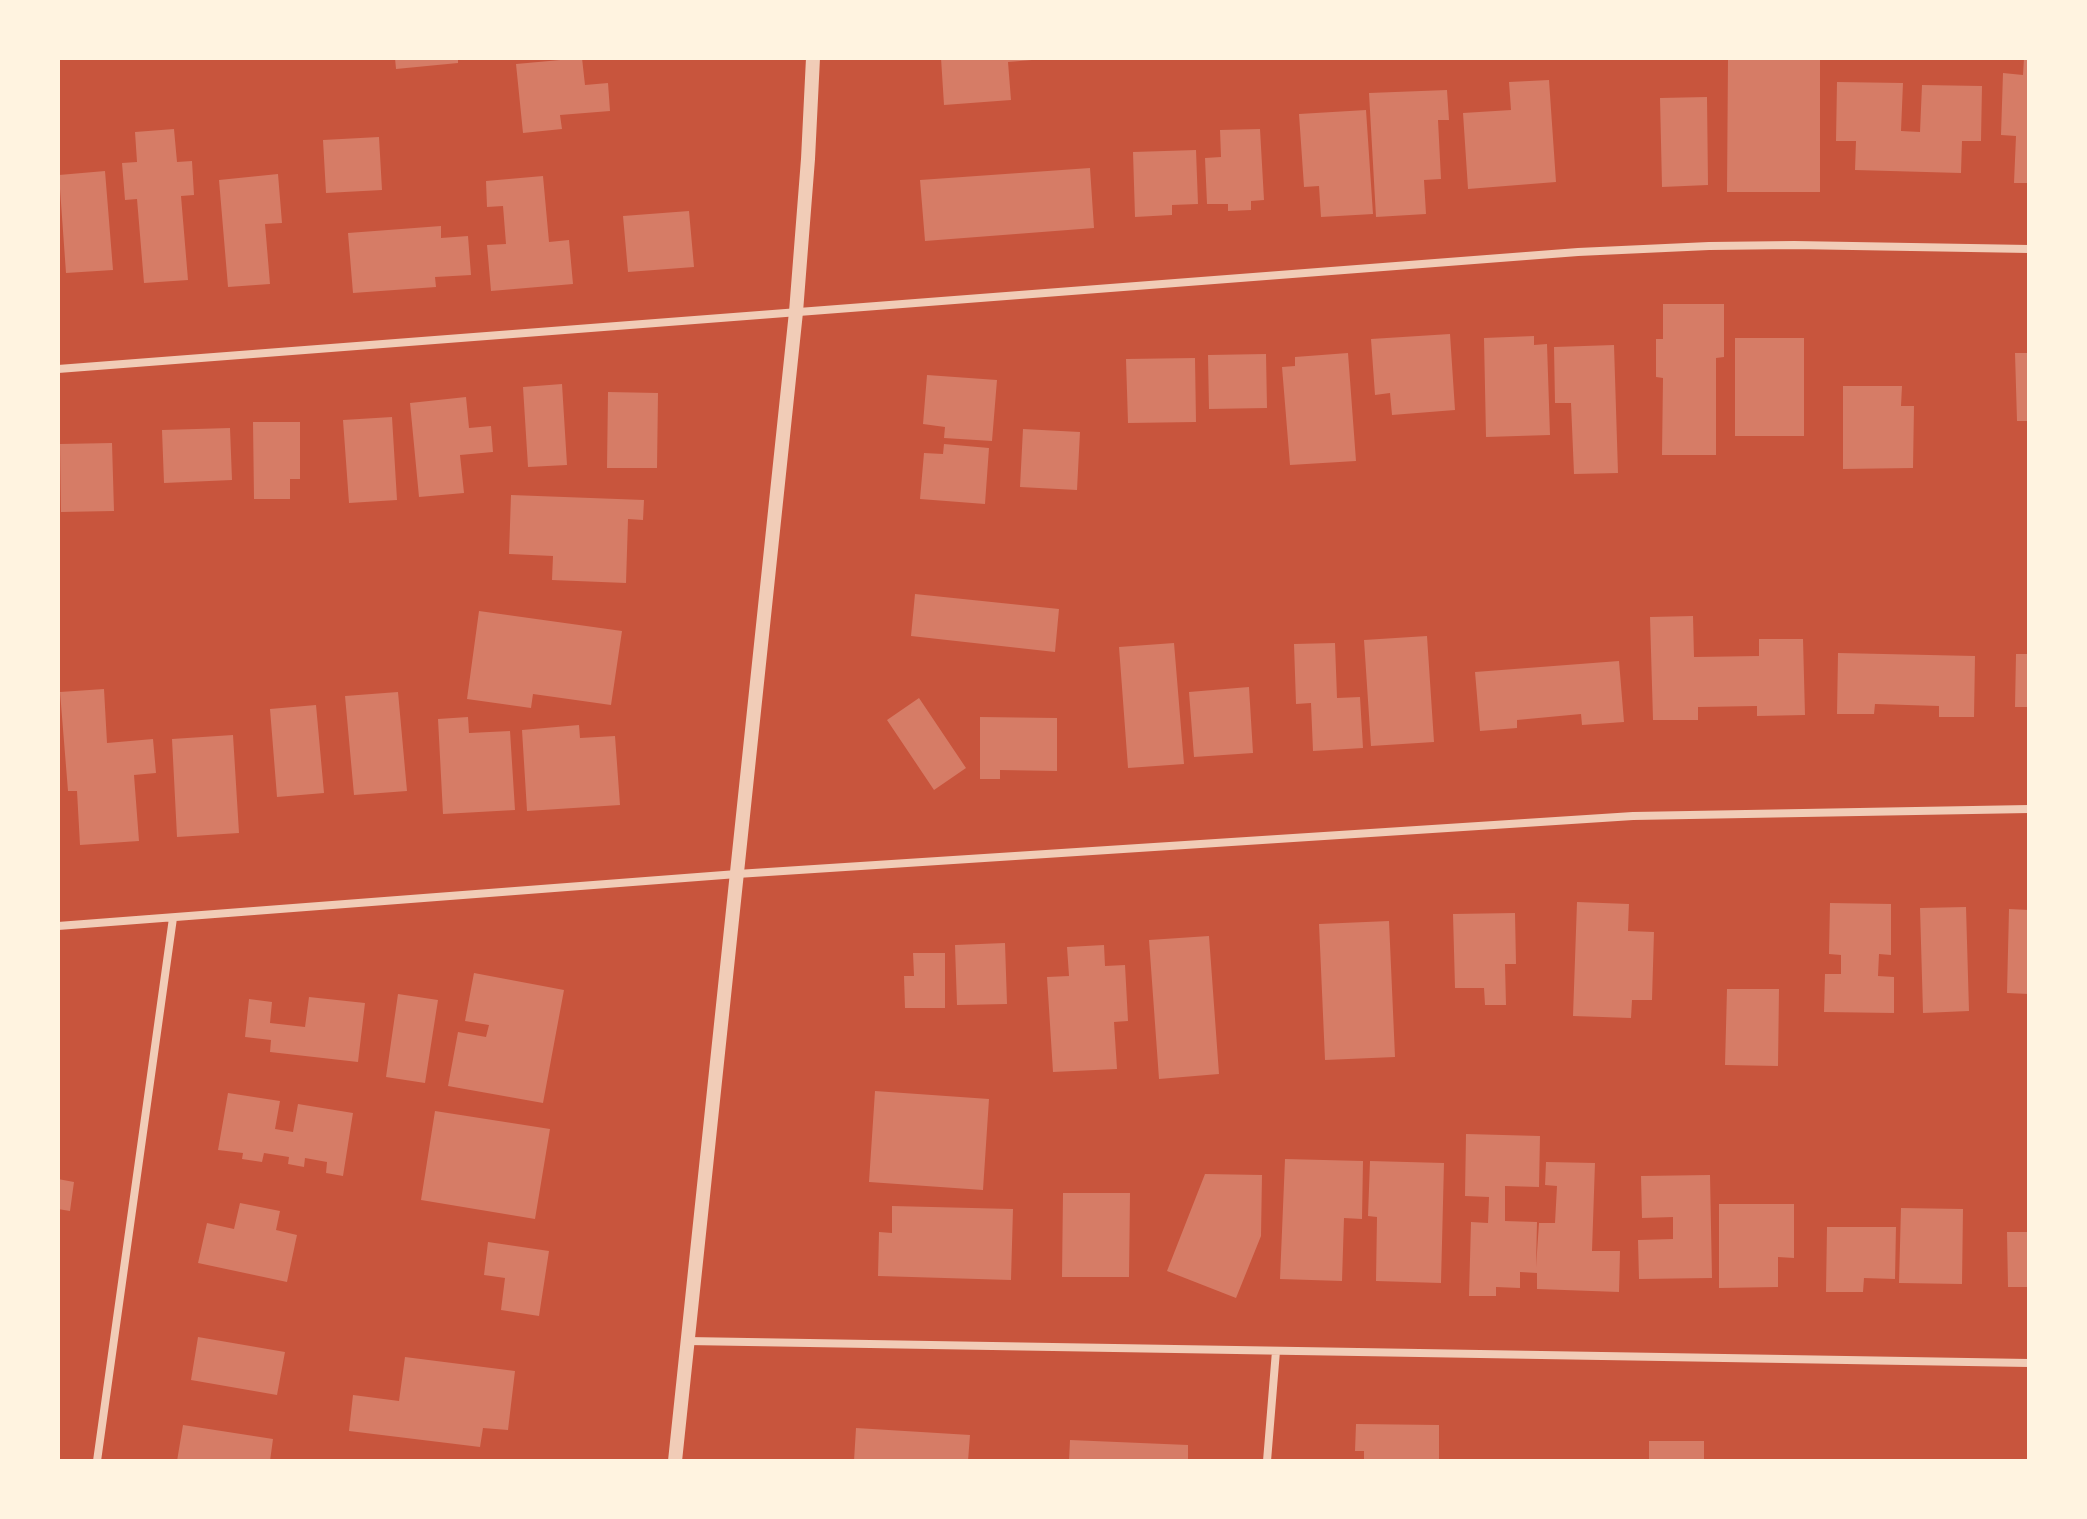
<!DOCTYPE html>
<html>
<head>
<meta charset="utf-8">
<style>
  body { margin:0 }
  #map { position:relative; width:2087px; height:1519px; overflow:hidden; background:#c8553d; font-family:"Roboto Serif",serif }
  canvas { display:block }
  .frame { position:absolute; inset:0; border:60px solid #fff3e0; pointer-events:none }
</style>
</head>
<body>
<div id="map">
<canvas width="2087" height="1519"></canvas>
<div class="frame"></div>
</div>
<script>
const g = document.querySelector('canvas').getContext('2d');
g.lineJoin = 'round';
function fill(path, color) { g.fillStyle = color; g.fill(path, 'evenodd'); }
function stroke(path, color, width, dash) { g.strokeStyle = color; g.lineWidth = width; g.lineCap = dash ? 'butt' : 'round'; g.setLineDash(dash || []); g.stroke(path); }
fill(new Path2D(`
  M395 58H458V63L396 69Z
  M582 58 585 85 608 83 610 111 560 115 562 129 523 133 516 64Z
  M941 58H1032V60L1008 62 1011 100 944 105Z
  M1728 58H1820V192H1727Z
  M2024 58H2029V183H2014L2016 136 2001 135 2003 73 2023 75Z
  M1549 80 1556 182 1468 189 1463 113 1511 110 1509 82Z
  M1837 82 1903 83 1901 131 1920 132 1922 85 1982 86 1981 141H1962L1961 173 1855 170 1856 141H1836Z
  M1447 90 1449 120H1438L1441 179 1424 180 1426 214 1376 217 1369 93Z
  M1707 97 1708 185 1662 187 1660 98Z
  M1366 110 1373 214 1321 217 1319 186 1304 187 1299 114Z
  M174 129 177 162 192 161 194 195 181 196 188 280 144 283 137 199 125 200 122 163 137 162 135 132Z
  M1260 129 1264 200 1251 201V210L1228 211V204H1207L1205 158 1221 157 1220 130Z
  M379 137 382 190 326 193 323 140Z
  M1196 150 1198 204 1172 205V215L1135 217 1133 152Z
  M1090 168 1094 228 925 241 920 180Z
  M105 171 113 270 66 273 59 175Z
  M278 174 282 223 265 224 270 284 228 287 219 180Z
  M543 176 549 242 569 240 573 284 491 291 487 245 506 244 503 206 487 207 486 181Z
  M689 211 694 267 628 272 623 216Z
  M441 226V238L468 236 471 275 435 277 436 287 353 293 348 233Z
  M1663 304H1724V357L1716 358V455H1662L1663 378 1656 377V339H1663Z
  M1450 334 1455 410 1392 415 1390 393 1375 395 1371 339Z
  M1534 336V345L1547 344 1550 435 1486 437 1484 338Z
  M1735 338H1804V436H1735Z
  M1614 345 1618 473 1574 474 1571 403H1555L1554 347Z
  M1348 353 1356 461 1290 465 1282 367 1295 366V357Z
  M2015 353H2029V421H2017Z
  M1266 354 1267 408 1209 409 1208 355Z
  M1195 358 1196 422 1128 423 1126 359Z
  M927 375 997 380 992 441 944 438 945 427 923 424Z
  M562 384 567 465 528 467 523 387Z
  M1843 386H1902L1901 406H1914L1913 468 1843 469Z
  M608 392 658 393 657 468H607Z
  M466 397 469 428 491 426 493 452 460 455 464 493 419 497 410 403Z
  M392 417 397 500 349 503 343 420Z
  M253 422H300V479H290V499H254Z
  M230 428 232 480 164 483 162 430Z
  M1023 429 1080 432 1077 490 1020 487Z
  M112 443 114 511 61 512 60 444Z
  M944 444 989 448 985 504 920 499 924 453 943 454Z
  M511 495 644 500 643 520 628 519 626 583 552 580 553 556 509 554Z
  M915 594 1059 609 1055 652 911 636Z
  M479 611 622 631 611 705 533 694 531 708 467 699Z
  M1693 616 1694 657 1759 656V639H1803L1805 715 1757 716V706L1698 707V720H1653L1650 617Z
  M1427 636 1434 742 1371 746 1364 640Z
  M1174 643 1184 764 1128 768 1119 647Z
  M1335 643 1337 698 1360 697 1363 748 1313 751 1311 703 1296 704 1294 644Z
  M1838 653 1975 656 1974 717H1939V706L1875 704 1874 714H1837Z
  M2016 654H2029V707H2015Z
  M1619 661 1624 722 1582 725 1581 714 1517 720V728L1480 731 1475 672Z
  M1249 687 1253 753 1194 757 1189 692Z
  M104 689 107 743 153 739 156 773 134 775 139 841 80 845 77 791H68L60 692Z
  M398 692 407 791 354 795 345 696Z
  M919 698 966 768 934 790 887 720Z
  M316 705 324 793 277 797 270 709Z
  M468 717 469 733 510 731 515 810 443 814 438 719Z
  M980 717 1057 718V771L1000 770V779H980Z
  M579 725 580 738 615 736 620 805 527 811 522 730Z
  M233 735 239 833 177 837 172 739Z
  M1577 902 1629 904 1628 931 1654 932 1652 1000H1632L1631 1018 1573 1016Z
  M1830 903 1891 904V955L1879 954 1878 976 1894 977V1013L1824 1012 1825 974H1841V955L1829 954Z
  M1966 907 1969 1011 1923 1013 1920 908Z
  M2009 909 2029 910V994L2007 993Z
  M1515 913 1516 964H1505L1506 1005H1485L1484 988H1455L1453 914Z
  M1389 921 1395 1057 1325 1060 1319 924Z
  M1209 936 1219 1074 1159 1079 1149 940Z
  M1005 943 1007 1004 957 1005 955 945Z
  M1104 945 1105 966 1125 965 1128 1021 1114 1022 1117 1069 1053 1072 1047 977 1069 976 1067 947Z
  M913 953H945V1008H905L904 976H914Z
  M474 973 564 990 543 1103 448 1086 458 1032 486 1037 489 1025 465 1021Z
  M1727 989H1779L1778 1066 1725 1065Z
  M398 994 438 1000 425 1083 386 1077Z
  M309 997 365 1003 358 1062 270 1052 271 1040 245 1037 249 999 272 1002 270 1023 305 1027Z
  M875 1091 989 1099 983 1190 869 1182Z
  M228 1093 280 1101 275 1129 293 1132 298 1104 353 1113 343 1176 326 1173 327 1162 305 1158 304 1167 288 1164 289 1157 264 1153 262 1162 242 1159 243 1153 218 1150Z
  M435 1111 550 1129 535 1219 421 1200Z
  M1466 1134 1540 1136 1539 1187 1505 1186V1221L1537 1222 1536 1267 1539 1223H1555L1557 1186 1545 1185 1546 1162 1595 1163 1592 1251H1620L1619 1292 1537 1289V1273L1520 1272V1288L1496 1287V1296H1469L1471 1222 1488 1223 1489 1197 1465 1196Z
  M1285 1159 1363 1161 1362 1219 1344 1218 1342 1281 1280 1279Z
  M1370 1161 1444 1163 1441 1283 1376 1281 1377 1217 1368 1216Z
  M1205 1174 1262 1175 1261 1236 1236 1298 1167 1271Z
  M1710 1175 1712 1278 1639 1279 1638 1240 1673 1239V1217L1642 1218 1641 1176Z
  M58 1179 74 1182 70 1211 58 1209Z
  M1063 1193H1130L1129 1277H1062Z
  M240 1203 280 1211 276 1230 297 1235 287 1282 198 1263 207 1223 234 1229Z
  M1719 1204H1794V1258L1778 1257V1287L1719 1288Z
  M892 1206 1013 1209 1011 1280 878 1276 879 1232 892 1233Z
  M1901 1208 1963 1209 1962 1284 1899 1283Z
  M1827 1227H1896L1895 1279 1864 1278 1863 1292H1826Z
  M2007 1232H2029V1287H2008Z
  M488 1242 549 1251 539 1316 501 1310 505 1278 484 1275Z
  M198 1337 285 1352 277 1395 191 1380Z
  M405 1357 515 1371 508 1430 483 1428 480 1447 349 1431 353 1395 399 1401Z
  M1356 1424 1439 1425V1461H1364V1451H1355Z
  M183 1425 273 1439 270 1461H177Z
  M856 1428 970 1435 968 1461H854Z
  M1070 1440 1188 1445V1461H1069Z
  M1649 1441H1704V1461H1649Z`), '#d67c66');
stroke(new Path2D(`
  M58 369 1578 252 1709 246 1794 245 2029 249
  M58 926 737 874 1633 816 2029 809
  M687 1341 2029 1363
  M97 1461 173 918
  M1267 1461 1276 1351`), '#f1ccb7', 8);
stroke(new Path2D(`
  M675 1461 796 312 808 159 813 58`), '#f1ccb7', 14);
</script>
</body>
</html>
